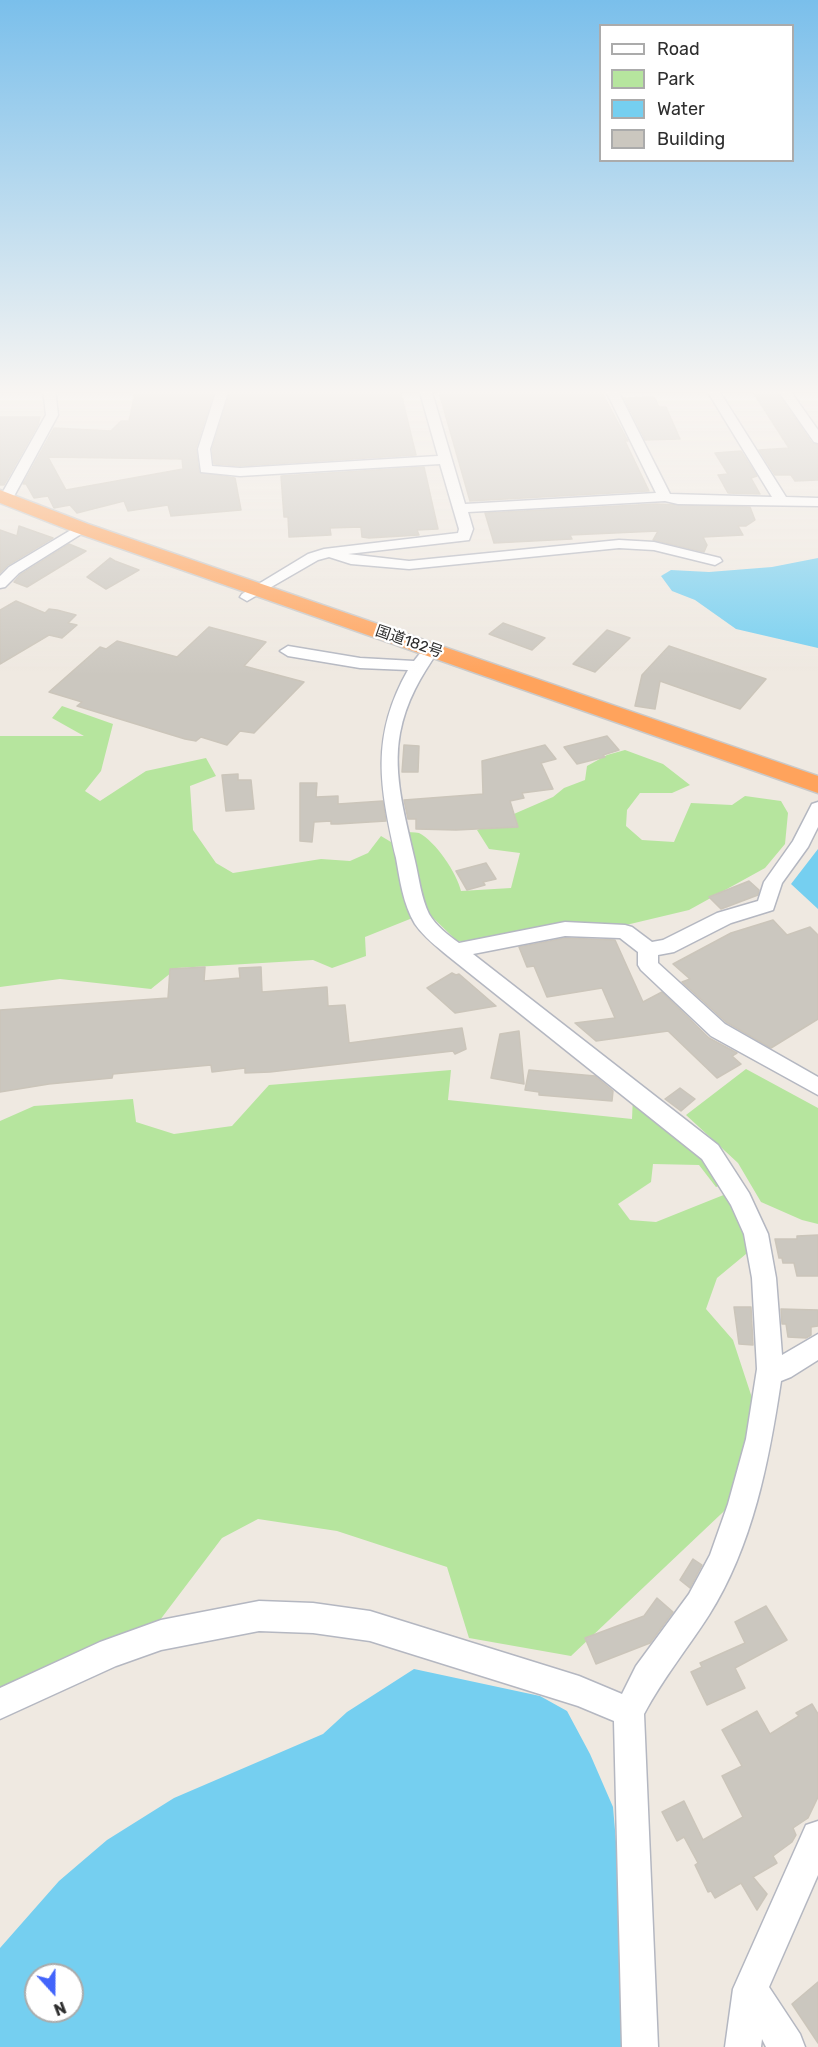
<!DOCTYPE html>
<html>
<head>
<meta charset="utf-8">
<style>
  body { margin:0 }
  #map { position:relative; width:818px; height:2047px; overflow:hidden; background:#efe9e1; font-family:Rubik,sans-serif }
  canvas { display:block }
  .legend { position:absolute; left:599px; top:24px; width:195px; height:138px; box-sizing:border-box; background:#fff; border:2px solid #ababab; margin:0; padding:8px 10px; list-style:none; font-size:18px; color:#2e2e2e }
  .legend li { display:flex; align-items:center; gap:12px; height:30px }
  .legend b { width:30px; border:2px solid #ababab }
  .north { position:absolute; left:24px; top:1963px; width:60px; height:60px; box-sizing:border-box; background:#fff; border:2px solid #ababab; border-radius:50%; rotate:159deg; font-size:16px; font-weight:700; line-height:24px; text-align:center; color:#2e2e2e }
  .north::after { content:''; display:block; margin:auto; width:21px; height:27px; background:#4264fb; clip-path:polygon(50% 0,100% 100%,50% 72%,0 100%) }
</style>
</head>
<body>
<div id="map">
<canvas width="818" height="2047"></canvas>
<ul class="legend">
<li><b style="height:8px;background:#fff"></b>Road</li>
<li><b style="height:16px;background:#b6e59e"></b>Park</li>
<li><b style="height:16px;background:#75cff0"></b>Water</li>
<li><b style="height:16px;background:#cbc7bf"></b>Building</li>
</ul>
<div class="north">N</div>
</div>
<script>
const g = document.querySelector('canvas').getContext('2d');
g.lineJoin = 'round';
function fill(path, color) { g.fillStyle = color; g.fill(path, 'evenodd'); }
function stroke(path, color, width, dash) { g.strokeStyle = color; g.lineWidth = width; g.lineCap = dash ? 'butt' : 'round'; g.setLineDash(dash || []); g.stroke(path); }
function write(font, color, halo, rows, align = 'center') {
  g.font = font + ' Rubik,"Noto Sans JP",sans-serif'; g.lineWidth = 4.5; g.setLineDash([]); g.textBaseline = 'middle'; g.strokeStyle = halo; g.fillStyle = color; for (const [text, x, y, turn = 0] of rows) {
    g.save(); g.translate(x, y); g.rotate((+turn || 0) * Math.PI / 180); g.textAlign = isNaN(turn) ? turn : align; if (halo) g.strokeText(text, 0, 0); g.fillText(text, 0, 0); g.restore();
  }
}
fill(new Path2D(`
  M62 706 113 724 101 771 85 791 100 801 146 771 206 758 216 776 190 786 193 830 216 863 233 873 321 859 350 861 368 853 381 836 396 845 415 917 365 937 366 956 332 968 313 960 177 968 151 989 60 979 0 987V736H84L52 718Z
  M625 750 663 764 690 785 672 793H640L627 810 626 826 642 840 674 842 691 803 732 805 745 796 781 801 788 813 785 844 765 868 689 910 626 925 491 941H457L429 914 404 832C408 832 415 832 419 833 435 841 457 873 461 891L511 888 520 853 489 849 477 830 553 797 564 788 585 780 587 766 607 755Z
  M746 1069 818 1108V1224L802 1220 761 1202 738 1163 686 1115Z
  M451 1070 448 1100 632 1119 633 1096 714 1165 725 1184 716 1187 699 1165 653 1164 651 1182 618 1204 630 1220 656 1222 726 1194 747 1230 746 1254 717 1278 706 1309 733 1340 755 1407 739 1497 571 1656 469 1638 447 1567 337 1531 258 1519 222 1538 160 1620 0 1693V1121L34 1106 133 1099 136 1122 174 1134 232 1126 269 1085Z`), '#b6e59e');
fill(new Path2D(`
  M818 558V648L736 629 695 600 672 591 661 576 671 570 709 572 772 567Z
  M818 849V909L791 884Z
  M414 1669 540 1696 567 1711 590 1754 613 1807 634 2047H0V1948L59 1881 107 1840 174 1798 323 1734 347 1712ZM36 1975H72V2011H36Z`), '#75cff0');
const building = new Path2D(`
  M136 389H215L196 448 199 472 235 478 241 510 171 516 168 505 128 511 124 501 77 513 70 505 54 508 48 496 34 498 26 484H23L54 428 111 431 121 421H129ZM48 457 182 459 183 469 66 490Z
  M231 389H400L416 455 240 466 214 464 212 449Z
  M438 389H600L628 441H625L649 491 470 501Z
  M751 389H775L812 443 818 445V480L795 481 791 475H775L759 450 789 448Z
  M654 397 659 407H666L680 439 645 440 624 398Z
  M0 417H40L38 425 4 485H0Z
  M741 451 757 476 751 478 760 494 728 493 718 475 728 474 715 453Z
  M424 467 438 529 417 530 419 535 369 538 362 537 361 527 330 528 331 535 289 537 288 517H284L281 476Z
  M656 504 750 507 755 520 746 526H738L743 535 703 537 707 545 704 552 653 540 658 531 570 535 572 539 494 543 485 513Z
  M19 526 53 538 8 565 0 573V530L17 536Z
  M69 544 86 551 27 587 14 582 20 575Z
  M110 558 115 561 139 570 106 589 87 577Z
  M16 601 45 613 49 609 57 610 76 615 68 623 77 625 62 638 49 635 0 664V610Z
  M503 623 545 638 532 650 489 634Z
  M209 627 266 642 244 666 304 682 254 733 240 731 227 745 201 737 196 741 185 739 77 706 82 702 49 692 100 647 106 649 117 641 177 657Z
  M607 630 630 638 595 672 573 664Z
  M669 646 766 679 740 709 660 681 655 709 635 706 642 675Z
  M607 736 619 750 603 755 605 757 577 764 564 747Z
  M404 745 419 746 418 772H402Z
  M545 745 556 759 541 763 553 789 522 793 524 798 510 801 518 827 456 830 416 829V819H408L404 800 483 794 482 761Z
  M238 774V780H251L254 809 226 811 222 775Z
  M300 783H317L316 797 338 796V804L383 801 386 821 338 824H331V821L314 822 312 842 300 841Z
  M486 863 496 879 483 882 485 885 467 890 456 871Z
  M749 881 759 890 758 895 721 909 709 897Z
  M773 920 787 935 810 927 818 935V1019L771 1048 726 1022 682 982 690 979 673 964 731 933Z
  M565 938 615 940 643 1002 662 992 709 1038 737 1053 732 1056 741 1064 717 1078 668 1031 596 1041 575 1023 615 1018 602 988 547 997 534 966 527 967 519 947Z
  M205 967 204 981 240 978 239 968 261 967 262 992 327 987 328 1006 345 1005 349 1043 462 1028 466 1049 455 1054 453 1051 270 1072 245 1073V1068L212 1072 211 1065 113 1074 112 1078 49 1084 0 1092V1010L168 998 170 969Z
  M452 973 456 975 459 974 496 1006 455 1013 427 988Z
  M519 1031 524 1084 491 1078 500 1034Z
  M529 1070 595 1076 613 1091 612 1101 539 1095V1092L525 1090Z
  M680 1088 695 1099 681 1111 665 1099Z
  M818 1235V1276H797L794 1263H783L782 1258H779L775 1239H797V1236Z
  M734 1307H751L753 1345 739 1344Z
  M781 1309 818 1310V1326L811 1327V1335L806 1338 788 1337 786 1324H782Z
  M693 1559 702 1565 690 1588 680 1580Z
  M657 1598 673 1612 650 1643 596 1664 585 1638 644 1616Z
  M766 1606 787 1640 735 1668 745 1688 707 1705 691 1672 702 1667 700 1663 745 1643 735 1622Z
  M812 1704 818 1714V1797L808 1818 793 1828 796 1835 792 1842 773 1856 777 1863 753 1877 767 1894 757 1910 741 1883 715 1898 711 1891 708 1892 695 1865 698 1863 684 1837 677 1841 662 1812 684 1801 703 1840 743 1817 722 1776 742 1766 722 1730 757 1711 770 1734 799 1716 796 1713Z
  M818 1982V2043L792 2004Z`);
fill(building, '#cbc7bf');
stroke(building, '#cbc5ba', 1.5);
const minor = new Path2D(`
  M43 389H55L58 415 13 498 11 501H1L0 497 46 415Z
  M217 389H229L210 449 212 466 240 468 438 456 419 389H431L465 504 656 493 605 389H617L670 494 772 497 706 389H718L786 497 818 498V506L678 504 665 501 468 512 473 529 469 540 348 554 409 561 619 540 654 542 720 558 722 561 715 565 654 550 619 548 409 569 351 564 329 557 318 560 247 601 240 597 242 594 308 554 324 549 458 533 459 529 440 464 240 476 201 472 198 449Z
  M777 389H789L818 430V443L814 442Z
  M81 524 88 528 86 531 19 573 5 587 0 588V576L9 567Z
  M431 645 439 650C421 676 406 701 400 733 392 775 406 820 415 861 419 878 421 898 429 914 436 926 448 935 459 943L565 922 625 925 632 927 652 942 663 940 717 913 758 901 764 882 793 841 812 804 818 802V827L808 847 782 883 773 910 731 923 674 952 658 955V963L725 1024 818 1077V1095L711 1036 641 970 638 965V952L620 938 565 936 473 954 718 1145 749 1193 768 1234 776 1278 782 1355 818 1334V1360L791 1377 781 1381C769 1461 753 1545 709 1615 688 1648 663 1678 644 1714L658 2047H622L614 1721 578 1706 370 1641 313 1633 259 1631 161 1650 116 1666 0 1719V1688L100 1642 161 1620 259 1601 313 1603 370 1611 579 1676 622 1694 636 1666 689 1594 710 1555 728 1504 746 1439 757 1369 752 1278 744 1234 731 1205 702 1159 448 956C436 946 424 937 415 924 403 904 400 880 396 858 380 787 370 737 408 670L360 668 288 656 280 651 288 646 360 658 414 661 425 647Z
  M818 1821V1875L769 1987 800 2034 805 2047H766L762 2039 761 2047H725L733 1989 806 1825Z`);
const highway = new Path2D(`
  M0 490 88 524 818 776V793L74 532 0 503Z`);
stroke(minor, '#b4b7c1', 3);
stroke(highway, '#c9c9c9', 3);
fill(minor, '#fff');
fill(highway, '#ffa35c');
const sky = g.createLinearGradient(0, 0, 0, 676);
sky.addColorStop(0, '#7abfeb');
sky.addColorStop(0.58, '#f8f5f2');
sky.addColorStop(1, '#f8f5f200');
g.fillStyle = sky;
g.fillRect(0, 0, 818, 676);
write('15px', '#2e2e2e', '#fff', [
  ["国道182号",409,642,19]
]);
</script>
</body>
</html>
